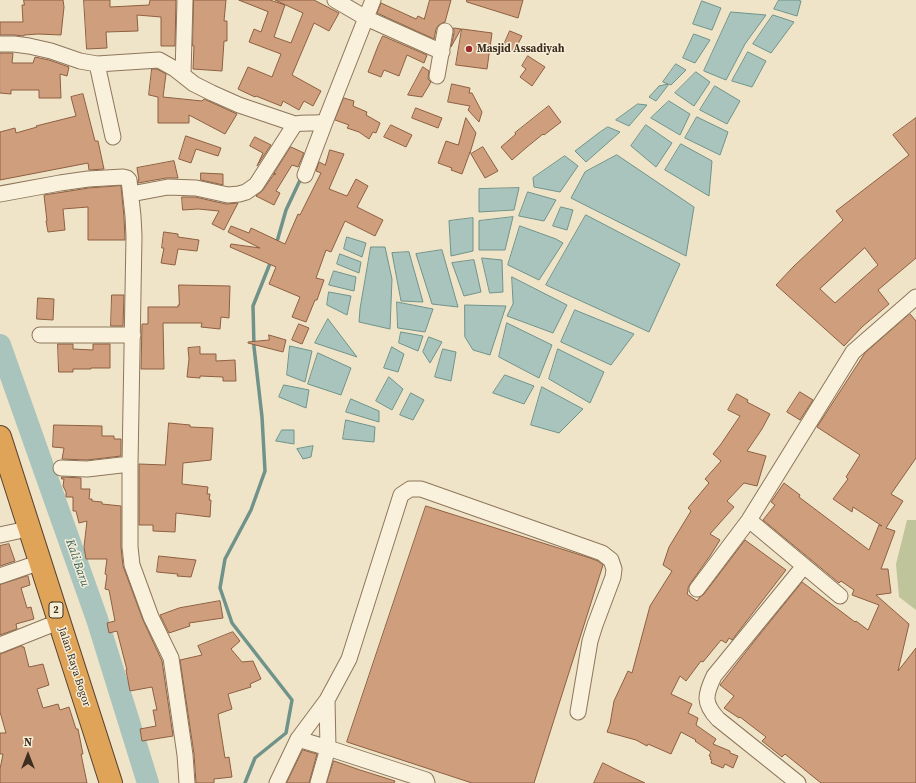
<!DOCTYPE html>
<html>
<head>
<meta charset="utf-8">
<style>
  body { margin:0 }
  #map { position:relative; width:916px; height:783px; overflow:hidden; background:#f0e4c8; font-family:"Source Serif 4",serif }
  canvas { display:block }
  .north { position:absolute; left:8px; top:735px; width:40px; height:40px; -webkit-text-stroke:3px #f7eed8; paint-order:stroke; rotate:0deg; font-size:11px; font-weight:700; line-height:16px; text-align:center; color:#3d2e20 }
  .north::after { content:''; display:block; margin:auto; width:14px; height:18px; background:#3d2e20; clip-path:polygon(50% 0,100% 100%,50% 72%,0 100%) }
</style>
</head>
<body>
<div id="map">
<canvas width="916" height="783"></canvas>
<div class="north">N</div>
</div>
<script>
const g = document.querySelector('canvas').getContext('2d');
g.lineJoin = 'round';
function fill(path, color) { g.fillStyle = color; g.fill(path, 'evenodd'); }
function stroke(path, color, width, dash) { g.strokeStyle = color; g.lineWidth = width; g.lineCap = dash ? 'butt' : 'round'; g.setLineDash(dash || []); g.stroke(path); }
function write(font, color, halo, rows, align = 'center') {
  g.font = font + ' "Source Serif 4",serif'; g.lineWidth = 3; g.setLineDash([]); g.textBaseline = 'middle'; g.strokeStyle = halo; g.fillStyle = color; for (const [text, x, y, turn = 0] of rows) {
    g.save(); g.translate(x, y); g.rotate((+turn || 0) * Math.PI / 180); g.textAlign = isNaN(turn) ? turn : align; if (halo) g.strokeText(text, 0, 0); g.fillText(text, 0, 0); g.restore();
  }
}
fill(new Path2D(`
  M907 520H916V610L899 597 896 564Z`), '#bfc49a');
const water = new Path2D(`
  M779 0H798L801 1 797 16 774 9Z
  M702 1 721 8 712 30 693 24Z
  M731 12 766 15 745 44 726 80 704 71Z
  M773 15 794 22 771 53 753 44Z
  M694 34 710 40 695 63 683 58Z
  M748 52 766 61 752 87 732 81Z
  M676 64 686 70 671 85 669 84 656 101 649 97 659 86 668 84 663 82Z
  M696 72 710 82 694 106 675 93Z
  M715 86 740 101 727 124 700 110Z
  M669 101 690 114 680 135 651 118Z
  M638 104 647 105 629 126 616 120Z
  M697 117 728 132 720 155 685 138Z
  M646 125 672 143 656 167 631 146Z
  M608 127 620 132 586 162 575 151 600 132Z
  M681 144 712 161 709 196 665 170Z
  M617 155 694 207 686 256 571 198 585 172Z
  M565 156 578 166 560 192 534 187 533 178Z
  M519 188 514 210 479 212V189Z
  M528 192 556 200 544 221 519 216Z
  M561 207 573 210 567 230 553 226Z
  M586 215 680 264 649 332 546 285Z
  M513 217 505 250H479V221Z
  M473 218V251L451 256 449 221Z
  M520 226 556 239 563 243 539 280 508 265Z
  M347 237 366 243 362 257 344 249Z
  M371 247H385L392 279 390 329 359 322 360 309Z
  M442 250 458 307 432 304 416 254Z
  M409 252 423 302 401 301 392 253Z
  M340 254 361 262 359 273 337 264Z
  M482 258 502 260 503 292 490 293Z
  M474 260 481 292 464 296 452 263Z
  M334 271 356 277 354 291 329 285Z
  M512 277 567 305 553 333 507 316 513 304Z
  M329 292 351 296 347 315 327 305Z
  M397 302 433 309 425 332 398 328Z
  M465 305 506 306 490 355 473 350 465 337Z
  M575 310 634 334 611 365 561 342Z
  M328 319 357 357 315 343Z
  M507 323 552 345 539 378 499 357Z
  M401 332 423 336 418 351 399 343Z
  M429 337 442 342 430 363 423 352Z
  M290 346 312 351 305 382 287 375Z
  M392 347 404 354 398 372 384 368Z
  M443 349 456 352 451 381 435 377Z
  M558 349 604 372 590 403 549 379Z
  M318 353 351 368 341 395 308 384Z
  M505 375 534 386 524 404 493 393Z
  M389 377 403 389 392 410 376 401Z
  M284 385 309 390 306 408 279 397Z
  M542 387 583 409 559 433 531 425Z
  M411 393 424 400 413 420 400 415Z
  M351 399 379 411V422L346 412Z
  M346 420 375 427 374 442 343 439Z
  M282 430H294V444L276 441Z
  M313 446 311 457 303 459 297 449Z`);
fill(water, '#a9c4bc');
stroke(water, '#6f938a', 1);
stroke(new Path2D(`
  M276 245 286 210 302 176
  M245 783 255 758 286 733 292 700 232 623 220 588 225 559 251 510 265 471 262 417 254 347 253 306 271 261`), '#6f938a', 3.5);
stroke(new Path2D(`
  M0 345 97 619 148 783`), '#a9c4bc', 22);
const building = new Path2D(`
  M24 0H63L64 7 61 35 38 34 24 35V36L14 35H0V22H23L22 5H24Z
  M84 0H110V7L149 5 150 0H176L175 46H161V17L137 15 138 31 106 32 107 48 87 49Z
  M194 0H226L224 21H227V41H224L222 71 193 69 194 46H193Z
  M239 0H270L285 5 274 37 291 43 303 13 275 0H314L339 13 329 31 314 23 292 75 321 91 313 106 304 101 299 110 283 101 281 106 256 96 255 97 238 89 248 67 272 77 281 54 249 42 254 29 261 32 268 12Z
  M430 0H451L445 22 442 23 438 26 436 29 434 39 377 13 381 3 416 19 418 16 424 19Z
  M467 0H523L518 18 467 2Z
  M454 28 461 29 451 47 454 33Z
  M462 29 492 33 487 69 456 65Z
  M510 31 522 36 514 52 503 47Z
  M383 36 427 55 424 63 407 55 399 76 384 70 381 77 368 72 378 46Z
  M0 53H13L12 63H33L35 57 49 60 69 67 67 76 60 74 61 98H39V90H11V94L0 93Z
  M528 56 545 67 532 86 520 77 526 69 522 66Z
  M423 67 429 71 428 79 431 82 422 97 408 95Z
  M152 69H157L166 74 163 97 202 101 204 99 237 114 225 134 189 115V123H158V97L149 95Z
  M452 84 470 88 469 93H472L482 112 479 122 468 110 470 106 448 102Z
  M83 94 95 141H98L104 169 89 170 88 163 0 180V132L15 128 16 133 37 127 36 126 76 116 71 97Z
  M344 98 354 101 353 106 367 112 366 115 380 123 376 133 373 132 369 139 359 132 347 128 349 125 335 120Z
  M549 106 561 122 544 135 543 134 527 147 512 160 501 147 516 134 515 133Z
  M416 108 442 118 438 128 412 118Z
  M466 118 476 133 470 153V152L462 174 451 170 452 168 438 163 446 141 458 145Z
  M916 118V258L878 290 889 304 862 327 844 346 776 285 794 266 843 220 836 211 909 155 893 135ZM865 248 878 265 835 303 820 289Z
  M391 125 412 135 406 147 384 137Z
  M186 136 221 148 218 156 196 149 191 163 179 159Z
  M255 137 271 145 257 166 263 153 250 146Z
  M291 147 304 153 298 167 292 165 276 191 280 193 274 205 256 196 263 190 274 174H276H274Z
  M483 147 498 171 485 178 471 154Z
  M330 150 344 154 329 189 347 196 356 179 368 186 357 207 383 220 375 236 345 221 331 252 326 250 316 278 324 280 317 300H315L306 322 292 317 300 297 269 284 276 267 230 247 231 244 260 248 228 232 231 226 249 233 251 228 285 244 298 214 300 215 321 173 316 171 319 162 325 165Z
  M174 161 178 178H166L138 183V180H139L137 168Z
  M201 173 223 174V185L201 180Z
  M121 186 124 217 125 240H88V207L63 209 65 230 48 232 46 221H47L44 195 89 188Z
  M182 197H195L226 204 238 203 224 230 212 224 219 211 198 209 183 210Z
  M164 232 178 234V237L199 240 197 251 178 249 175 265 161 263 164 248H162Z
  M179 285 230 286 229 318 221 317 220 329 201 327 202 323H163L164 369H141L142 324H148V307H178V305H179Z
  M112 295H124L123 326H111Z
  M38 298 54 299 53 320 37 319Z
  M910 314 916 321V458L891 494 903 501 886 528 895 531 881 569H888L891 593 876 595 909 624 898 671 916 648V783H821L785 754 782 757 762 741 766 737 740 717 739 718 724 708 734 696 720 685 756 639 802 582 855 622 856 621 868 630 879 605 852 595 854 590 841 581 839 583 763 520 775 505 771 502 784 483 800 495 799 497 869 550 879 525 882 526 853 507 852 512 833 499 848 479 846 477 860 455 817 427 865 353Z
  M299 324 309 328 302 344 292 340Z
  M269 335 286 340 283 352 248 343V342L269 340Z
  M58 344H73V349L93 350V344H110V368H91V369H73V372H59Z
  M200 347V354H216V361L235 360 236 381H223V377L200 376V378L187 377 189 359 188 348Z
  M800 392 813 400 800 420 787 412Z
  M737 394 748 400 747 402 770 414 762 429 747 451 766 456 757 486 744 483 727 501 734 507 710 534 720 540 710 556 690 584 688 588V591L687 594 697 601 700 597 704 594 745 540 786 570 732 640 729 638 726 643 721 640 703 662 701 661 686 681 680 676 671 694 692 704 688 713 698 718 696 725 716 739 713 744 730 751V753L738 756 733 768 725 764 723 768 711 763 712 760 710 759 711 757 709 756 711 752 695 741 696 740 681 732 671 754 648 744 647 746 636 740 607 732 610 724 614 701 628 671 632 673 650 606 672 571 663 565 669 547 691 511 688 508 709 483 705 479 721 461 713 454 721 444 740 416 728 410Z
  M169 423 190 425V427L213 428 211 460 183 463 182 484 208 487 207 494H210L209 500H211L210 517 176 513 175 532 153 531V525H139V464L165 465Z
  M54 425 102 426V436H114V439H121V456L87 460 62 459 64 448 53 447Z
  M62 477 81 478V489H90L89 499H92V501L102 502V504L121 506V547L123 566 143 620 162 661 173 736 142 741 140 729 156 726 153 710H157L152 687 130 691 126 670H127L117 631 109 633 107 623 115 621 109 590 105 589 107 575 105 574 107 559H86L84 547 87 521 79 523 76 511H73V497H66V492L63 486 64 479H62Z
  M426 506 590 558 598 561 603 565 534 783H472L347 742Z
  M9 544 15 561 0 566V546Z
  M159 556 196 560 191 577 177 576 178 574 157 572Z
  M28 576 30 585 21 588 27 608 31 607 34 619 16 624 17 629 0 635V585Z
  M220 601 223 618 189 623 190 626 169 633 160 615 179 608Z
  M233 632 240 641 231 649 242 662 253 661 261 679 250 684 251 687 228 694 232 709 218 714 225 758 229 757 232 777 214 779V783H196L194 754 180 660 202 655 198 646Z
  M22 646V647H24L29 667 43 664 49 685 37 689 43 708 58 704 60 710 69 707 76 729H78L83 754H81L87 783H0V769L3 754H0V733H6L0 712V654L3 653Z
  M303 750 317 754 309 783H287Z
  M334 761 360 770 395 781 394 783H327Z
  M603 763 619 771 645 783H594Z`);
fill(building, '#cf9f7d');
stroke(building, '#8d5f41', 1);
const minor = new Path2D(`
  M335 0 366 18 442 52
  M0 44H14L29 46 51 51 80 61 97 64 159 60 175 69 194 84 212 93 239 105 295 124C305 122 316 124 325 122
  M97 64 113 137
  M183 75 185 0
  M437 76 445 31
  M305 175 325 122 373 0
  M0 194 60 183 88 179 123 177 127 178 129 180 133 216 134 236 130 464V547L132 565 151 617 171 658 185 755 187 783
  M131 194 168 187 196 188 228 195 239 194 246 192 256 185 295 124
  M40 335H133
  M61 468 87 469 130 464
  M749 520 840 596
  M0 535 18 531
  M0 576 29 566
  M697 589 749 520 853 352 916 297
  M0 645 48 626
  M298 739 328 748 426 780 427 783
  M277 783 298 739 327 700 349 659 401 495 410 489H421L602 553 611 560 614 569 613 577 595 625 590 641 578 712
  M318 783 328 748 327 700
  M798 783 718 719C703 703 705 695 714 676L804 566`);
const highway = new Path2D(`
  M0 437 111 783`);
stroke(minor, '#8d765c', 17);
stroke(highway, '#5b4430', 24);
stroke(minor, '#faf1dc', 15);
stroke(highway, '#e0a458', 22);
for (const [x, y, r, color] of [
  [469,49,4,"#9e2a2b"]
]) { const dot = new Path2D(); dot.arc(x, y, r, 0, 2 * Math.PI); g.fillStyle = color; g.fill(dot); stroke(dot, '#f7eed8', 1.5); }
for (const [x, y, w] of [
  [56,610,14]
]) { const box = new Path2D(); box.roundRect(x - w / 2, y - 8, w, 16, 3); g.fillStyle = '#f7eed8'; g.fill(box); stroke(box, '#3d2e20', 1); }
write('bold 10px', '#3d2e20', null, [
  ["2",56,610]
]);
write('bold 11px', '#3d2e20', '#f7eed8', [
  ["Masjid Assadiyah",477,49]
], 'left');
write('11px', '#3d2e20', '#f7eed8', [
  ["Jalan Raya Bogor",74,667,72]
]);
write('italic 12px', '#2f5d5a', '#f7eed8', [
  ["Kali Baru",77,563,71]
]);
</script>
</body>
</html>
